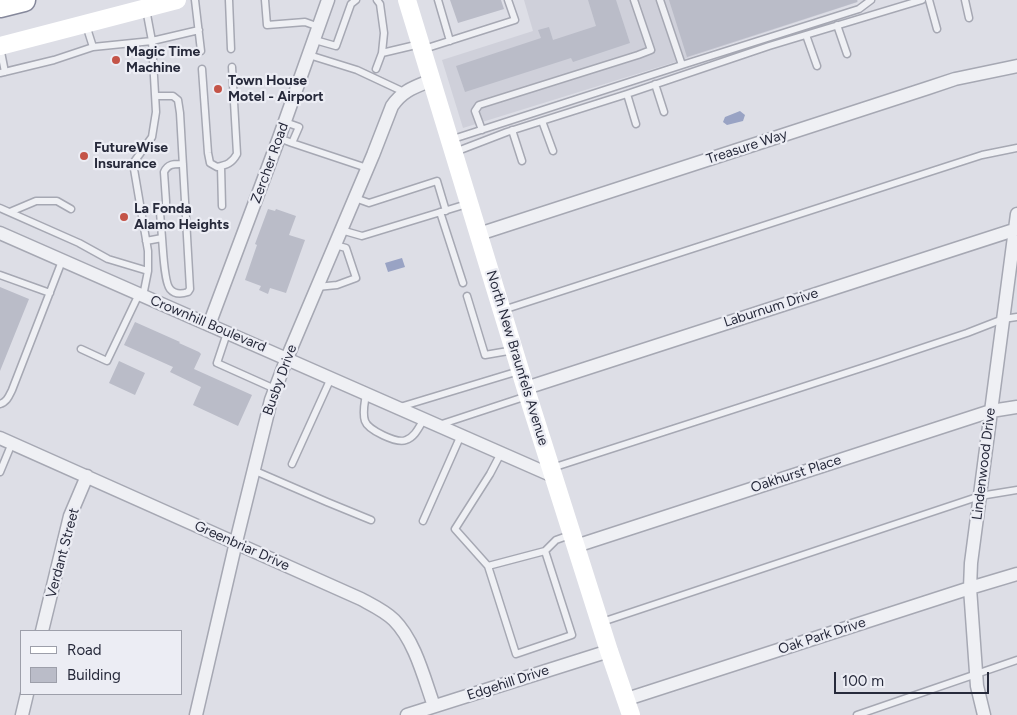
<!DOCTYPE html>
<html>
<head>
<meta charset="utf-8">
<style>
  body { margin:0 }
  #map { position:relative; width:1017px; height:715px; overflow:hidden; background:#dddee6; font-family:Figtree,sans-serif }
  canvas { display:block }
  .legend { position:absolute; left:20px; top:630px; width:162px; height:65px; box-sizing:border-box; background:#ecedf4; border:1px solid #9d9faa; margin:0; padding:6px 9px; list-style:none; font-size:15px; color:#272a3b }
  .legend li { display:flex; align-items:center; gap:10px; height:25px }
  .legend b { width:25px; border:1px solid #9d9faa }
  .scale { position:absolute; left:834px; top:672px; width:155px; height:22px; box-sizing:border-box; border:2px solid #272a3b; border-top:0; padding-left:6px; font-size:15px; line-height:18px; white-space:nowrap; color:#272a3b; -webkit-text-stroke:4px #ecedf4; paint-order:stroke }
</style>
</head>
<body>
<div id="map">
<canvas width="1017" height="715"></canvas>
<ul class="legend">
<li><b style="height:6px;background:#fff"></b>Road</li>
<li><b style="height:14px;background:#babcc8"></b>Building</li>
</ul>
<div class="scale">100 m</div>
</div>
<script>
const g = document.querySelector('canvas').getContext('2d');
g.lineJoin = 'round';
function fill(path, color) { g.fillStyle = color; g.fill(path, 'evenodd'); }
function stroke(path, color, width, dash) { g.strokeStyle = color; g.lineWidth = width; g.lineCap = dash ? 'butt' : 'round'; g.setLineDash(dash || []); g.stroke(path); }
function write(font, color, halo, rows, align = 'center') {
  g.font = font + ' Figtree,sans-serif'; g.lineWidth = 4.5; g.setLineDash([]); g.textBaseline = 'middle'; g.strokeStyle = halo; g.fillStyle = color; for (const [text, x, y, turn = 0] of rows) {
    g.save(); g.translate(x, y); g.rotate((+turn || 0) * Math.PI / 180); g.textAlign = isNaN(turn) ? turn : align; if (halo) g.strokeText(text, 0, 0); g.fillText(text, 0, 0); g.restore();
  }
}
fill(new Path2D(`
  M524 0H858V2L672 63 463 128 442 60 533 31Z`), '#cfd0da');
fill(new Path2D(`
  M740 111 745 115 743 121 727 125 723 122 725 117Z
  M402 258 405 267 388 272 385 263Z`), '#99a3c4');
fill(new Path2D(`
  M450 0H501L504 9 458 23Z
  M588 0H616L630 43 573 62 571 58 465 92 456 66 541 38 538 30 549 27 553 40 596 26Z
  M669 0H857V2L687 57Z
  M268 209 275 211 276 209 296 216 289 235 305 240 286 293 270 288 268 294 259 290 261 286 245 280 257 245 255 244Z
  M0 287 29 299 0 371Z
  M135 322 180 342 179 343 199 352 201 354 194 369 252 395 238 426 193 405 201 387 170 372 173 367 124 345Z
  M119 361 145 373 135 395 109 383Z`), '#babcc8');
const lane = new Path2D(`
  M195 0 201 51
  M229 0 231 49
  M265 0 267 25 305 22 319 27
  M438 0 450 41
  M660 0 682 65 859 9 871 0
  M929 0 937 29
  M965 0 969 18
  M86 25 93 47
  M837 25 847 54
  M806 35 817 66
  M315 40 336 46 351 4 356 0
  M0 47 5 72
  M424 49 515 20 508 0
  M382 53 420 44
  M309 55 357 70 404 92
  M202 69 208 153 210 163 217 167C227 165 232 163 237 154L232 67
  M376 69 382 53 384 33 380 4 377 0
  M0 73 54 60 93 47 152 41 199 30
  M655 84 664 112
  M627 94 636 124
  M542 121 553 151
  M482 130 475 111 479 105 638 55 651 50 634 0
  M512 130 522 161
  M279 138 292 143 299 127 285 122
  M450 140 682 65
  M292 143 367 168
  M455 152 507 132 627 94 769 46 922 0
  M221 166 222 206
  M355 198 369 203 437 181 446 211
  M0 208 79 243 108 259 148 271
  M10 212 36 201H57L71 209
  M440 212 463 283
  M341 230 362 236 467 204
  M162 238 160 212 166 205V201L164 172C168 163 175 164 183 164
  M146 241 162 238C163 248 164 282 170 289 175 295 182 294 188 292L190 289 180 113 178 100 173 96H156
  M0 275 50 293
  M317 287 337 285 356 278 346 248 335 245
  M143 296 148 271V251L134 169V162L152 137 156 112 152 41 146 9
  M467 296 485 355 514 350
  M503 310 982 155 1017 148
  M227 333 217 363 275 389
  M81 349 107 361 139 294
  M366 394C365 402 362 412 365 421 368 430 397 444 406 440 415 437 419 427 424 419
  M0 404C7 402 9 396 12 390L62 261
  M400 407 519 371
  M439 425 527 396
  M501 453 490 474 455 529 488 566 545 551 556 540 570 535
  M292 464 331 378
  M552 468 877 363 967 333 1003 319 1017 317
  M253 470 327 502 371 520
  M0 472 12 443
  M423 521 461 435
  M488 566 516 654 572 635 545 551
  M602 622 980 496 1017 490
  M857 715 1017 660`);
const street = new Path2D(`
  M0 233 553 476
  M479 234 928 88 955 79 1017 66
  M209 325 279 138 328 0
  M526 388 1017 229
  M0 438 361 599C372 605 385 611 394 620 415 641 424 678 434 706
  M576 546 991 411 1017 407
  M42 631 70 516 87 476
  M627 699 970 588 1017 574
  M22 715 27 694
  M196 715 236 542 271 400 287 358 373 155 392 106C403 90 415 87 432 80
  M407 715 609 651
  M984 715 977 686 970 588 971 563 1017 214`);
const highway = new Path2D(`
  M0 6 24 0`);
stroke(lane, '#a6a8b3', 9);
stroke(street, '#a6a8b3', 15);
stroke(highway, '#85889b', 25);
stroke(lane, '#eff0f4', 6);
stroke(street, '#eff0f4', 12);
stroke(new Path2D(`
  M407 0 528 396 609 651 631 715
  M0 46 177 0`), '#fff', 18);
stroke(highway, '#fff', 22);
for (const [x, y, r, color] of [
  [116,60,5,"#c45448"],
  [218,89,5,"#c45448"],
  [84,156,5,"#c45448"],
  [124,217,5,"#c45448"]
]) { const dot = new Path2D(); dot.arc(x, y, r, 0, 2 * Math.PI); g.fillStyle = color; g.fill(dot); stroke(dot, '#ecedf4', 2); }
write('bold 14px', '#272a3b', '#ecedf4', [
  ["Magic Time",126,52],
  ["Machine",126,68],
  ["Town House",228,81],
  ["Motel - Airport",228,97],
  ["FutureWise",94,148],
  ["Insurance",94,164],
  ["La Fonda",134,209],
  ["Alamo Heights",134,225]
], 'left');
write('14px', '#272a3b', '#ecedf4', [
  ["Treasure Way",747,147,-18],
  ["Zercher Road",270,163,-70],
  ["Laburnum Drive",771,308,-18],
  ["Crownhill Boulevard",208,324,23],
  ["North New Braunfels Avenue",517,358,73],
  ["Busby Drive",280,380,-70],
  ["Lindenwood Drive",984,464,-83],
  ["Oakhurst Place",796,474,-18],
  ["Greenbriar Drive",242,546,24],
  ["Verdant Street",63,553,-75],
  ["Oak Park Drive",822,636,-18],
  ["Edgehill Drive",508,683,-18]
]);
</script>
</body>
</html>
